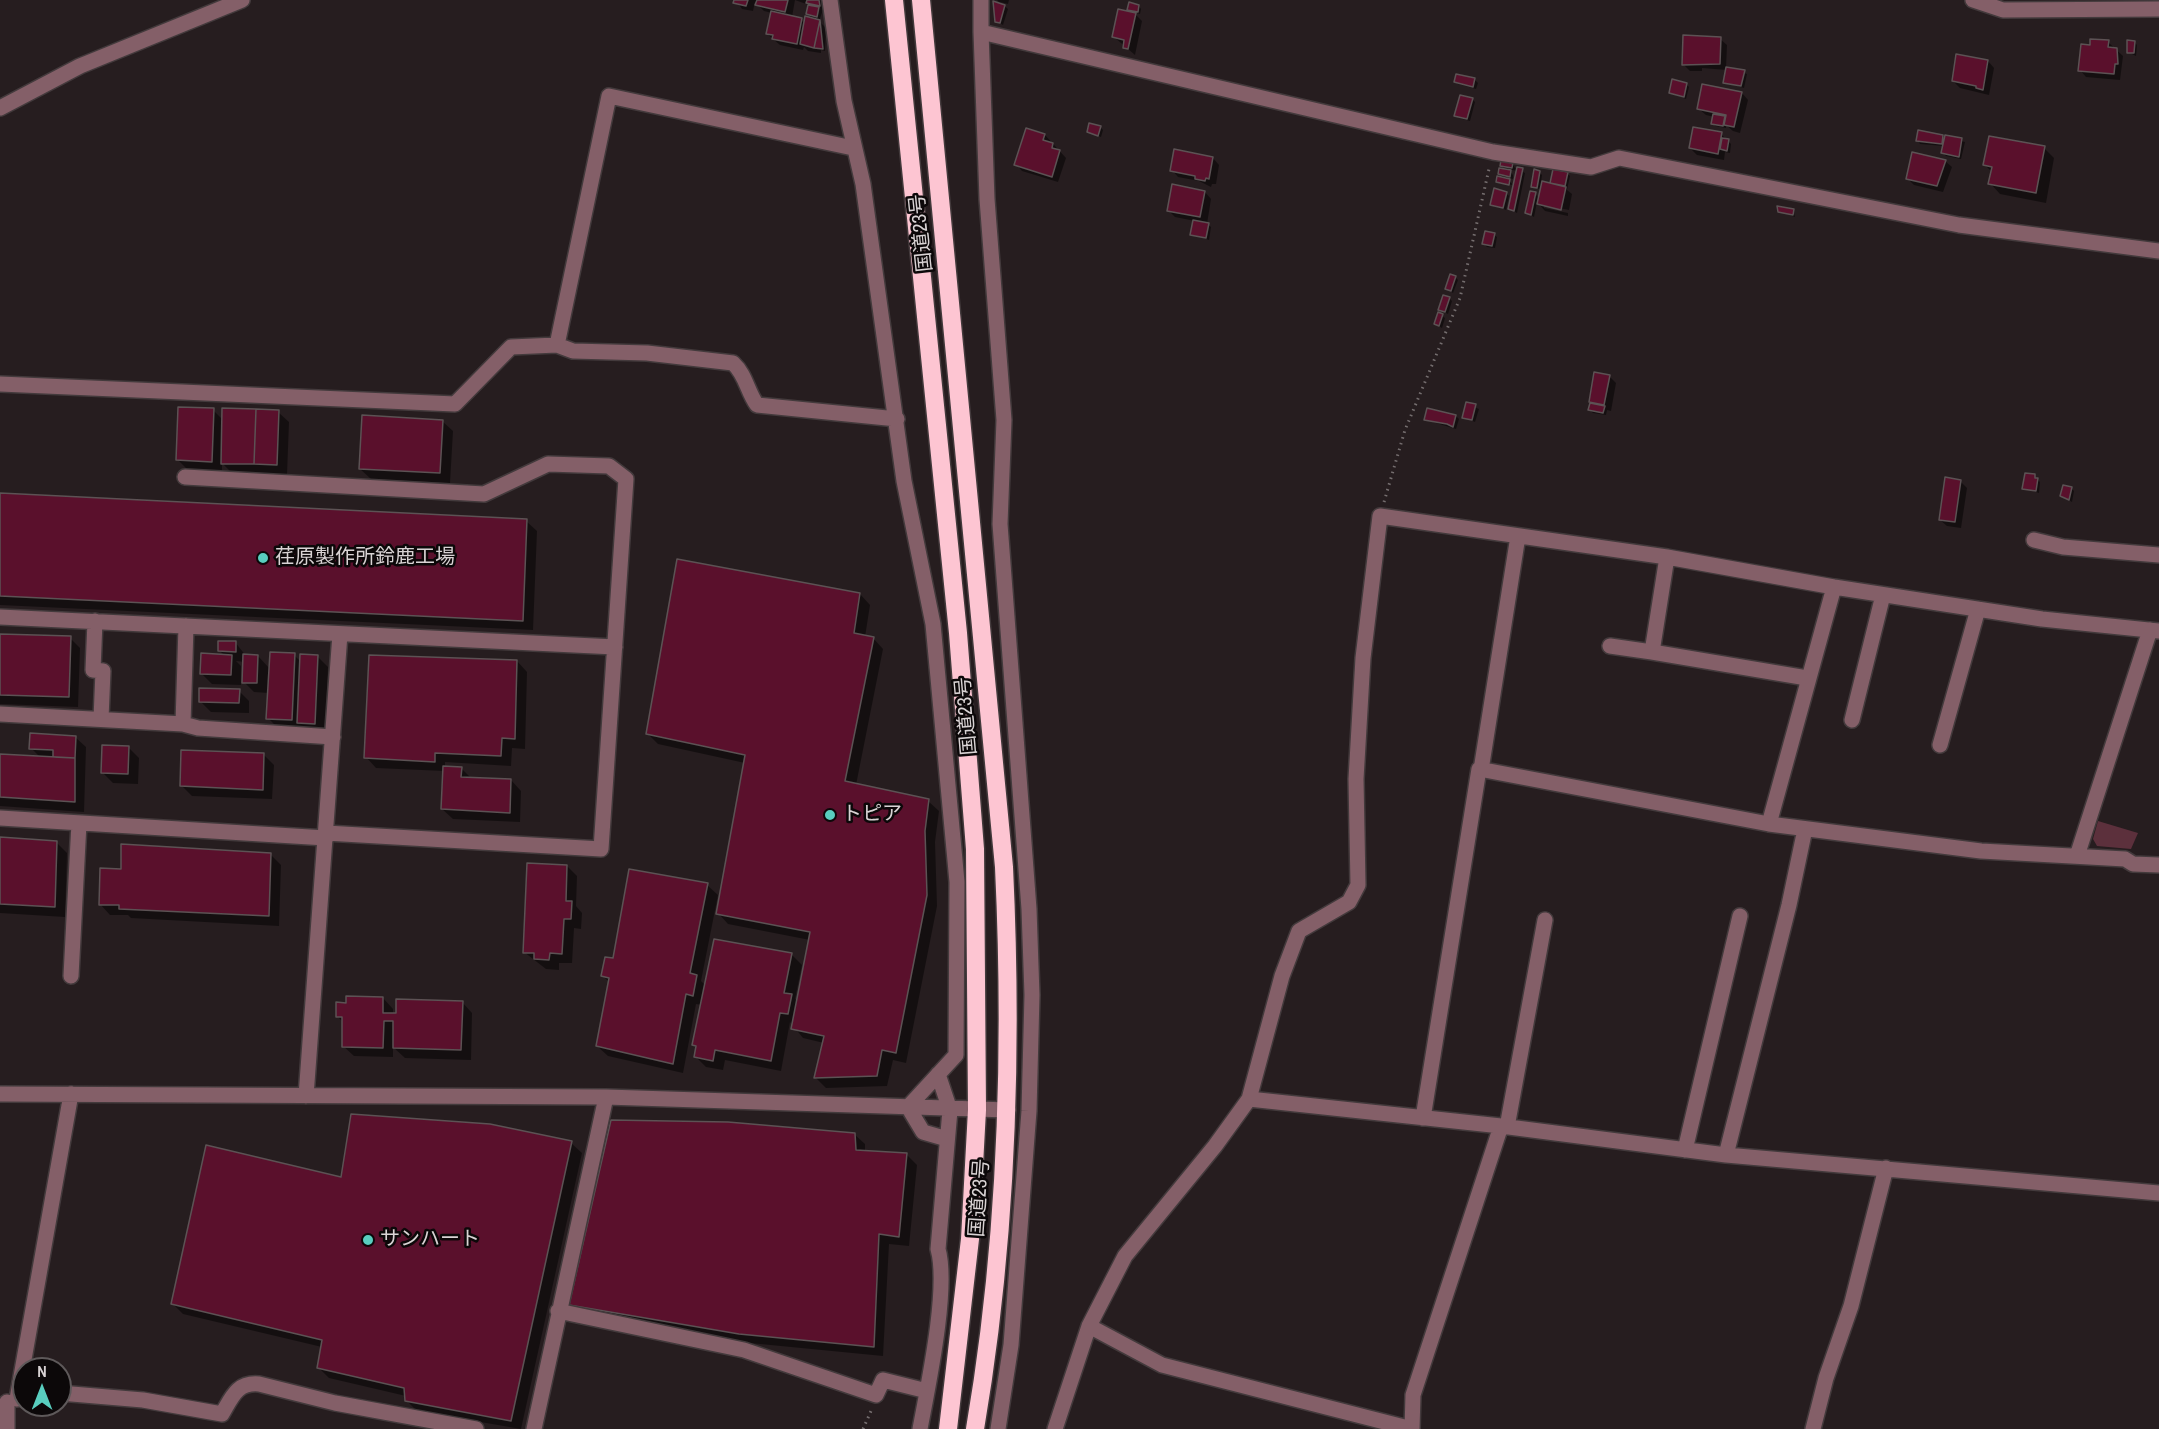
<!DOCTYPE html>
<html>
<head>
<meta charset="utf-8">
<style>
  body { margin:0 }
  #map { position:relative; width:2159px; height:1429px; overflow:hidden; background:#261d1f; font-family:"Archivo Narrow",sans-serif }
  canvas { display:block }
  .north { position:absolute; left:12px; top:1357px; width:60px; height:60px; box-sizing:border-box; background:#0c0809; border:2px solid #5e595a; border-radius:50%; rotate:0deg; font-size:16px; font-weight:700; line-height:24px; text-align:center; color:#d9d3d4 }
  .north::after { content:''; display:block; margin:auto; width:21px; height:27px; background:#59cebf; clip-path:polygon(50% 0,100% 100%,50% 72%,0 100%) }
</style>
</head>
<body>
<div id="map">
<canvas width="2159" height="1429"></canvas>
<div class="north">N</div>
</div>
<script>
const g = document.querySelector('canvas').getContext('2d');
g.lineJoin = 'round';
function fill(path, color) { g.fillStyle = color; g.fill(path, 'evenodd'); }
function stroke(path, color, width, dash) { g.strokeStyle = color; g.lineWidth = width; g.lineCap = dash ? 'butt' : 'round'; g.setLineDash(dash || []); g.stroke(path); }
function write(font, color, halo, rows, align = 'center') {
  g.font = font + ' "Archivo Narrow","Noto Sans JP",sans-serif'; g.lineWidth = 5; g.setLineDash([]); g.textBaseline = 'middle'; g.strokeStyle = halo; g.fillStyle = color; for (const [text, x, y, turn = 0] of rows) {
    g.save(); g.translate(x, y); g.rotate((+turn || 0) * Math.PI / 180); g.textAlign = isNaN(turn) ? turn : align; if (halo) g.strokeText(text, 0, 0); g.fillText(text, 0, 0); g.restore();
  }
}
fill(new Path2D(`
  M2098 821 2138 833 2131 849 2097 846 2093 839Z`), '#5c303c');
fill(new Path2D(`
  M736 0H820L823 10 819 21 826 28 825 51 821 50V53L808 51 804 47 803 50 780 45 767 34 772 13 764 11 755 2 753 11 742 9ZM795 0 809 5 808 14 813 20 806 23 792 17Z
  M997 0H1009L1008 4 1000 2 1008 9 1003 25 996 21 1002 5Z
  M1139 6 1141 9 1140 14 1133 12 1142 21 1135 55 1114 37 1134 15 1129 9Z
  M1720 39 1727 45 1726 68 1747 74 1744 88 1724 82 1727 70 1702 68V71H1690L1683 64Z
  M2108 42 2123 56 2120 80 2086 77 2080 70 2091 47Z
  M2134 42 2137 45 2136 56 2128 52Z
  M1988 61 1994 68 1989 95 1960 88 1953 81Z
  M1457 75 1475 80 1478 83 1476 89 1458 84 1455 82Z
  M1686 84 1689 87 1686 99 1671 93Z
  M1742 93 1748 100 1740 133 1733 131 1726 125V128L1715 126 1713 123 1714 117 1706 115 1699 109Z
  M1472 99 1475 102 1470 121 1459 118 1456 115Z
  M1100 127 1103 130 1101 137 1088 132Z
  M1721 134 1731 144 1730 153 1725 152 1724 160 1697 155 1690 148Z
  M1045 135 1066 158 1058 182 1022 171 1016 164Z
  M1943 136 1965 142 1961 159 1946 156 1943 153 1944 146 1920 144 1918 141Z
  M2044 148 2054 158 2046 203 2000 194 1990 183 1992 172 1985 165Z
  M1213 158 1219 165 1216 184H1212L1211 187 1199 181 1178 177 1172 170Z
  M1502 161 1512 163 1515 168 1525 173 1517 213 1510 209 1517 171 1508 169 1513 175V179L1506 177 1513 185 1499 183V178L1506 180 1499 174 1500 169 1507 171 1501 165Z
  M1945 161 1952 167 1943 192 1914 185 1908 179Z
  M1539 172 1542 175 1541 182 1555 186 1552 182 1567 173 1570 176 1567 190 1572 194 1569 210 1544 205V208L1568 213V216L1545 211 1537 202 1534 217 1527 213 1535 194 1539 198 1541 190 1532 186Z
  M1205 192 1211 199 1207 224 1211 227 1209 240 1192 234 1195 221 1175 217 1168 210Z
  M1506 193 1509 196 1506 210 1492 204Z
  M1793 210 1795 217 1779 211Z
  M1494 235 1497 237 1495 248 1487 247 1484 244Z
  M1455 277 1458 280 1453 293 1447 288Z
  M1449 298 1452 301 1448 314 1440 310Z
  M1442 316 1445 318 1442 328 1435 324Z
  M1609 376 1616 383 1611 411 1607 410 1606 415 1593 413 1590 410V402Z
  M1467 404 1479 409 1475 422 1463 417Z
  M213 410 223 420 278 412 289 422 287 475 232 473 222 463V471L188 470 178 460Z
  M1456 416 1459 419 1456 429 1426 420Z
  M442 421 453 431 450 483 371 479 360 469Z
  M2034 476 2040 482 2039 493 2024 488Z
  M1960 481 1967 488 1961 528 1947 526 1940 520Z
  M2071 488 2074 491 2072 502 2062 496Z
  M0 494 526 521 537 531 533 630 0 605Z
  M860 594 870 605 865 637 873 638 883 649 856 785 928 801 939 811 935 842 937 906 906 1063 893 1060 887 1086 826 1088 816 1078 824 1043 803 1038 790 1022 781 1071 725 1060 723 1070 706 1067 696 1057 697 1049 694 1045 702 1005 696 1004 683 1073 608 1056 597 1046 610 983 602 975 614 959 707 885 718 895 701 981 706 986 791 954 802 965 795 999 798 1002 810 940 728 924 718 913 745 763 658 744 648 734Z
  M0 635 70 638 80 648 78 707 0 704Z
  M235 642 246 656H258L270 669 294 655 301 662 318 657 328 667 325 733H308L302 726V730L278 728 268 718 269 693 254 692 244 682 245 662 236 661 241 666V685L212 684 201 673 225 656 220 651Z
  M517 661 527 672 525 749 512 748 511 766 445 762V767L461 768 471 778 511 780 521 791 520 822 453 819 442 809 444 771 376 768 366 757Z
  M239 691 249 701V713L211 712 201 702Z
  M75 737 86 747 84 812 0 806V755L41 758 31 748Z
  M129 748 139 758 138 784 113 783 102 772Z
  M264 755 274 765 272 799 192 796 181 785Z
  M0 839 56 842 67 853 65 917 0 913Z
  M271 855 281 865 279 926 131 918 128 915H110L100 904 122 871Z
  M567 866 577 876 576 906 582 913 581 929 574 928 572 963H559V970L546 969 524 952Z
  M383 998 393 1009V1014L462 1002 472 1013 471 1060 405 1058 393 1047V1057L354 1056 343 1046 344 1023 337 1016 347 1004Z
  M854 1134 865 1144V1152L907 1155 917 1165 909 1246 889 1244 883 1356 750 1343 581 1315 571 1305Z
  M571 1143 582 1153 521 1429 417 1411 407 1401 406 1396 329 1378 318 1367 322 1347 183 1314 173 1304 343 1178Z`), '#0007');
const building = new Path2D(`
  M734 0H748L746 6 733 3Z
  M757 0H788L785 12 755 5Z
  M807 0H819L820 6 806 3Z
  M993 1 1005 5 1000 23 995 22Z
  M1129 2 1139 5 1138 12 1127 10Z
  M808 5 819 7 817 17 806 14Z
  M1118 9 1136 13 1128 49 1123 48 1124 40 1112 37Z
  M771 11 802 18 797 44 772 39 773 35 766 34Z
  M805 16 820 20 814 48 800 44Z
  M820 20 823 49 814 48Z
  M1683 35 1721 37 1720 64 1682 65Z
  M2090 39 2109 40 2108 47 2117 48 2118 64H2115L2114 74 2078 71 2081 44 2090 45Z
  M2127 40 2135 41 2134 53H2127Z
  M1956 54 1988 60 1983 90 1976 88V86L1952 81Z
  M1726 67 1745 70 1741 86 1723 83Z
  M1456 74 1475 78 1473 87 1454 82Z
  M1672 79 1687 83 1684 97 1669 93Z
  M1702 84 1742 92 1734 127 1724 125 1726 115 1697 109Z
  M1460 95 1473 98 1467 119 1454 116Z
  M1713 114 1725 116 1723 126 1711 124Z
  M1089 123 1101 126 1098 136 1087 132Z
  M1693 127 1722 132 1718 154 1689 148Z
  M1026 128 1045 134 1043 140 1053 143 1052 148 1060 150 1052 177 1014 165Z
  M1918 130 1943 135 1942 144 1916 141Z
  M1945 135 1962 138 1959 157 1941 153Z
  M1989 136 2045 146 2036 193 1988 184 1992 167 1983 165Z
  M1722 138 1729 139 1727 151 1720 149Z
  M1174 149 1213 157 1209 179 1206 178 1205 181 1195 179V176L1170 171Z
  M1912 152 1946 160 1937 186 1906 179Z
  M1501 160 1513 162 1512 168 1500 166Z
  M1517 167 1523 168 1514 211 1508 209Z
  M1499 168 1511 170 1510 177 1498 174Z
  M1534 169 1540 171 1537 188 1531 187Z
  M1553 169 1568 172 1565 186 1550 183Z
  M1497 176 1510 179 1509 185 1496 182Z
  M1542 181 1566 187 1561 210 1537 204Z
  M1172 184 1205 191 1200 217 1167 211Z
  M1494 188 1507 192 1503 208 1490 205Z
  M1530 191 1536 192 1531 215 1525 213Z
  M1777 206 1794 209 1793 215 1778 212Z
  M1193 220 1209 223 1206 238 1190 235Z
  M1485 231 1495 233 1492 246 1482 244Z
  M1450 274 1456 276 1451 291 1445 289Z
  M1443 295 1450 297 1445 312 1438 310Z
  M1438 312 1443 314 1439 326 1434 324Z
  M1594 372 1610 375 1604 405 1589 402Z
  M1466 402 1476 404 1472 420 1462 418Z
  M1590 403 1605 406 1603 413 1588 410Z
  M178 407 214 408 212 462 176 460Z
  M222 408 256 409 254 464H221Z
  M1427 408 1456 415 1453 427 1447 424 1424 420Z
  M256 409 279 410 277 465 254 464Z
  M362 415 443 420 440 473 359 469Z
  M2025 473 2035 474V478H2038L2036 491 2022 489Z
  M1945 477 1961 480 1955 522 1939 520Z
  M2063 485 2072 487 2069 500 2060 496Z
  M0 493 527 519 523 621 0 596Z
  M677 559 860 593 854 633 874 637 845 781 929 799 925 831 927 895 896 1053 882 1050 877 1076 814 1078 824 1036 791 1029 810 932 716 914 745 755 646 734Z
  M0 634 71 636 69 697 0 695Z
  M218 641H236V652L218 651Z
  M270 652 295 653 292 720 266 719Z
  M201 653 232 655 231 675 200 674Z
  M243 654 258 655 257 683H242Z
  M300 654 318 655 315 724 297 723Z
  M369 655 517 660 515 739 502 738 501 756 435 753V762L364 758Z
  M199 688 240 689 239 703 199 702Z
  M30 733 76 736 75 758 53 757V750L29 749Z
  M102 745 129 746 128 774 101 773Z
  M181 750 264 753 263 790 180 786Z
  M0 754 75 758V802L0 797Z
  M443 766 462 767 461 777 511 779 510 813 441 809Z
  M0 837 57 841 55 907 0 904Z
  M121 844 271 853 269 916 119 909V905H99L100 868 121 869Z
  M527 863 567 865 566 901H572L571 919H564L562 954 550 953 549 960 534 959V953H523Z
  M629 869 708 883 690 973 697 975 693 996 686 994 673 1064 596 1046 609 978 601 976 605 957 613 958Z
  M714 939 792 953 784 993 792 994 788 1014 780 1013 771 1061 715 1050 713 1061 694 1057 696 1046 692 1045Z
  M346 996 383 997V1013H396V999L463 1001 461 1050 393 1048V1021H384L383 1048 342 1047V1017H336V1002L346 1003Z
  M351 1114 490 1124 572 1141 511 1421 405 1401 404 1388 317 1368 322 1340 171 1304 206 1145 341 1177Z
  M611 1120 728 1122 855 1133 856 1150 907 1153 899 1237 879 1234 874 1347 739 1334 569 1305Z`);
fill(building, '#5a102c');
stroke(building, '#5c5254', 1.5);
const minor = new Path2D(`
  M830 0 844 101 863 184 904 481 933 624 957 882 956 1055 908 1107
  M981 0V32L1493 152 1591 167 1619 158 1959 225 2159 251
  M1973 0 2003 10 2159 9
  M981 32 987 199 1004 420 1000 524 1029 909 1032 995 1029 1111 1011 1345 998 1429
  M0 108 80 66 242 0
  M557 345 573 351 647 353 733 363C746 375 747 391 757 405L897 419
  M0 384 455 404 511 347 557 345 609 96 853 148
  M185 477 484 494 548 464 609 466 626 479 601 849 326 833
  M2034 540 2063 547 2159 555
  M1834 587 1769 824 1981 851 2125 859 2133 864 2159 865
  M0 617 615 647
  M95 621 93 670 103 671 101 719
  M1610 646 1652 652 1667 557
  M1652 652 1807 678
  M0 714 183 724 198 728 333 737
  M1852 720 1883 595
  M183 724 186 626
  M1940 745 1978 609
  M1481 770 1518 536
  M0 818 326 838
  M2077 856 2150 630
  M71 976 79 823
  M0 1094 606 1097 1008 1110
  M306 1096 340 634
  M1249 1099 1501 1126 1726 1155 2159 1193
  M908 1107 923 1132 947 1139
  M1423 1118 1479 769 1769 824
  M1507 1127 1545 920
  M1685 1150 1740 916
  M1726 1155 1789 905 1805 829
  M558 1311 744 1350 876 1395 883 1380 927 1391
  M1089 1326 1162 1365 1412 1429
  M60 1393 143 1400 222 1414C232 1397 237 1382 259 1384L335 1403 476 1429
  M17 1399 71 1094
  M7 1402V1429
  M534 1429 606 1097
  M920 1429C928 1386 949 1288 938 1249L950 1110 938 1074
  M1055 1429 1089 1326 1125 1256 1215 1146 1249 1099 1282 976 1299 931 1349 902 1358 885 1356 779 1363 658 1380 516 1667 557 1834 587 2042 619 2159 631
  M1412 1429 1413 1395 1501 1126
  M1813 1429 1826 1378 1851 1306 1886 1168`);
const highway = new Path2D(`
  M894 0 958 633 975 849 977 1110 970 1239 948 1429
  M921 0 1004 867C1013 1056 1007 1243 975 1429`);
stroke(minor, '#433a3c', 18);
stroke(highway, '#433a3c', 21);
stroke(new Path2D(`
  M1384 502 1405 430 1460 298 1489 169
  M863 1429 871 1411`), '#756e6f', 3, [1.5, 4.5]);
stroke(minor, '#845f68', 15);
stroke(highway, '#fdc5d2', 18);
for (const [x, y, r, color] of [
  [263,558,6,"#59cebf"],
  [830,815,6,"#59cebf"],
  [368,1240,6,"#59cebf"]
]) { const dot = new Path2D(); dot.arc(x, y, r, 0, 2 * Math.PI); g.fillStyle = color; g.fill(dot); stroke(dot, '#0c0809', 2); }
write('20px', '#d9d3d4', '#0c0809', [
  ["国道23号",922,233,-96],
  ["国道23号",967,716,-95],
  ["国道23号",980,1198,-86]
]);
write('20px', '#d9d3d4', '#0c0809', [
  ["荏原製作所鈴鹿工場",275,558],
  ["トピア",842,815],
  ["サンハート",380,1240]
], 'left');
</script>
</body>
</html>
